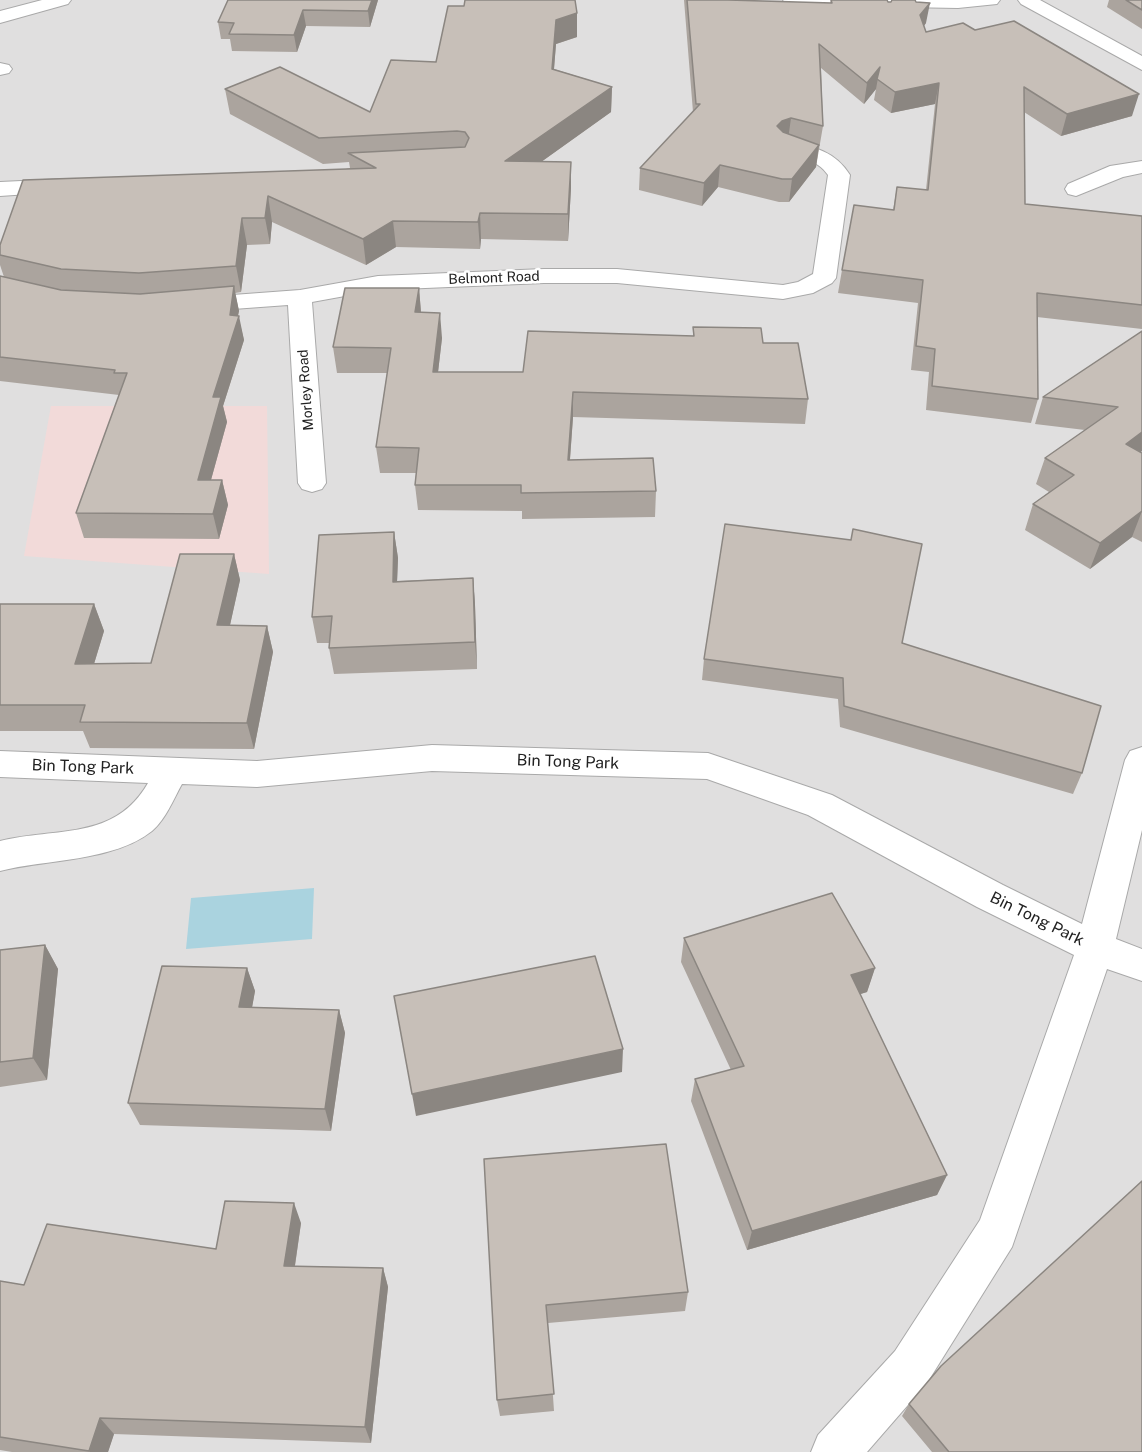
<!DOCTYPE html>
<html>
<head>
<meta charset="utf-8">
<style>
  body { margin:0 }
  canvas { display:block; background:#f2efe9 }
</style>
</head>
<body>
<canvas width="1142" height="1452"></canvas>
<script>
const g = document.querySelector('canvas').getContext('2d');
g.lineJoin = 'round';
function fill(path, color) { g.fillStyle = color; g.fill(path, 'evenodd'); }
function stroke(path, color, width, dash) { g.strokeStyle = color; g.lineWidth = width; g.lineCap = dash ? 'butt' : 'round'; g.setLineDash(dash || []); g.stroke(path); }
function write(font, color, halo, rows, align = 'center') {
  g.font = font + ' "Public Sans",sans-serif'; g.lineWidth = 5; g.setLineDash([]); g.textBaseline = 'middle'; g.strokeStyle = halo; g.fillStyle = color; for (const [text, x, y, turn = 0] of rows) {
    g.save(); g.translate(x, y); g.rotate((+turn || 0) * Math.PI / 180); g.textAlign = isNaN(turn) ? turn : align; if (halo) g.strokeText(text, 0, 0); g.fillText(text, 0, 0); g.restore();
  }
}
fill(new Path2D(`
  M0 0H1142V1452H0Z`), '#e0dfdf');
fill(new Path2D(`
  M51 406H267L269 574 24 556Z`), '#f2dad9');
fill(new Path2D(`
  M314 888 312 939 186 949 191 898Z`), '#aad3df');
const minor = new Path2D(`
  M42 0H71L68 4 0 23V11Z
  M783 0H1000L997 4 958 8 792 5 786 4Z
  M1018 0H1040L1142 56V70L1021 4Z
  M0 63 9 65 12 69 9 73 0 75Z
  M788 142C814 146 836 152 850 175L836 278 832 283 813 293 783 299 617 283H544L378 290 312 302 326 483 322 489 312 492 302 489 298 483 288 305 192 312 183 310 180 305 183 300 192 298 300 290 378 276 544 269H617L783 285 798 282 813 274 828 175C817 159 798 157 781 152L777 148 781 144Z
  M1142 161V173L1123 177 1076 196 1068 194 1065 189 1068 184 1110 166Z
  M64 179 72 181 75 186 72 191 0 196V182Z
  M432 745 708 753 832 795 1003 885 1082 924 1125 760 1130 751 1142 747V830L1116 939 1142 949V981L1107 969 1012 1247 927 1383 867 1452H811L818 1435 895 1351 980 1220 1074 955 977 907 808 815 707 779 432 771 257 787 182 784C173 800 166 819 152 831 113 862 46 859 0 871V841C57 827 115 841 148 783L0 777V751L257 761Z`);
stroke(minor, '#a9a9a9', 2);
fill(minor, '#fff');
fill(new Path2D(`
  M378 0 370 27 306 26 297 52 232 51 230 39H221L218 22Z
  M684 0H728L830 3 831 0H887L888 2 926 23 924 26 926 32 975 30 1132 116 1061 136 1024 112 1025 204 1142 216V329L1037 317 1038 399 1031 423 926 410 929 372 911 370 918 303 838 293 842 270 893 210 897 187 926 190 935 104 891 113 874 100 876 89 864 104 821 68 823 126 816 167 789 202H779L718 187 702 206 639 190 640 168 693 112Z
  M1109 0H1142V29L1107 7Z
  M577 13V37L556 44 554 69 612 87 611 112 541 162 571 188 568 241 481 239 480 249 396 247 366 265 272 222 270 244 247 245 241 292 235 293 239 311 238 316 244 340 223 406 227 422 211 480H222L228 505 219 539 84 538 76 513 119 395 0 381V276L4 277 0 265V245L350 168 349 162 323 164 230 114 225 89 370 112 436 62Z
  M419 288 421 312 442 338 438 372H523L693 336V327L763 343 808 399 805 424 573 417 570 460 656 491 655 517 522 519V511L418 510 415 485 416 473H380L376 447 387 373H337L333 347Z
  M1142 331V451L1140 452 1142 453V542L1132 537 1090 569 1025 530 1033 504 1049 492 1036 484 1045 458 1085 430 1035 424 1043 397Z
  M394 532 398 558 397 581 473 578 475 605 477 669 334 674 329 648 330 643H317L312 617Z
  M234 554 240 580 230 625 267 626 273 652 254 749 90 748 83 731H0V604H94L104 631 94 664 151 663Z
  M902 643 1082 773 1073 794 840 727 838 699 702 680 704 659Z
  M684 938 875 968 867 992 860 994 947 1175 937 1195 747 1250 691 1101 695 1079 731 1070 681 962Z
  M45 945 58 969 47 1080 0 1087V950Z
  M247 968 255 991 252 1007 339 1010 345 1033 331 1131 140 1125 128 1103Z
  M484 1159 688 1292 685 1311 548 1323 554 1411 500 1416 497 1400Z
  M301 1223 295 1266 383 1268 388 1287 371 1443 114 1434 108 1452H12L0 1450V1281L24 1285 216 1249Z
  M909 1404 1142 1452H932L902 1416Z`), '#aba49e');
fill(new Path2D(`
  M372 0H378L370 27 368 11Z
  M930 3 926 23 916 36 920 15Z
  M303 10 306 26 297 52 294 35Z
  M577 13V37L556 44 552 93V69L556 20Z
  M880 67 876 89 864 104 867 83Z
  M939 83 935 104 891 113 895 92Z
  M612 87 611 112 506 187 505 161Z
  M1139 94 1132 116 1061 136 1067 114Z
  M791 118 788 140 777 126 782 121Z
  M819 145 816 167 789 202 792 179Z
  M571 162V188L568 241V214Z
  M720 165 718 187 702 206 704 183Z
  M268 196 272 222 270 244 265 218Z
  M480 213 481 239 480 249 478 222Z
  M242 218 247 245 241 292 236 266Z
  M393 221 396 247 366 265 363 239Z
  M234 286 239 311 237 319 239 316 244 340 223 406 227 422 204 505 198 480 213 397 230 315Z
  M419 288 421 313 415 312Z
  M440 313 442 338 435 398 433 372Z
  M573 392V417L568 485V460Z
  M1142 432V451L1116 470 1126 444Z
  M222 480 228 505 219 539 213 514Z
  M1142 511 1132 537 1090 569 1100 543Z
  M394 532 398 558 396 608 393 582Z
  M234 554 240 580 224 652 217 625Z
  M473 578 475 605 477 669 475 642Z
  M94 604 104 631 86 690 75 664Z
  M267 626 273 652 254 749 247 723Z
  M45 945 58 969 47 1080 33 1058Z
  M247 968 255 991 248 1030 239 1007Z
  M875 968 867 992 845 999 851 975Z
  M339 1010 345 1033 331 1131 325 1109Z
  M623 1049 622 1072 416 1116 412 1094Z
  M947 1175 937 1195 747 1250 752 1231Z
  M294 1203 301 1223 292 1285 284 1266Z
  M383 1268 388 1287 371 1443 365 1427Z
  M100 1418 114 1434 108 1452H90L89 1451Z`), '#8b8681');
const building = new Path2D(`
  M228 0H372L368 11 303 10 294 35 229 34 234 23 218 22Z
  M465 0H575L577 13 556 20 552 69 612 87 505 161 571 162 568 214 480 213 478 222 393 221 363 239 268 196 265 218H242L236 266 139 273 61 269 0 255V245L23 180 376 168 348 153 465 147 469 138 465 132 457 131 319 138 225 89 280 67 370 112 391 60 436 62 448 6H464Z
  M687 0H728L832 3 831 0H887L888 2H891L892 0H915L916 2 930 3 920 15 926 32 963 23 975 30 1014 21 1139 94 1067 114 1024 87 1025 204 1142 216V305L1037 293 1038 399 932 386 935 349 916 346 923 280 842 270 854 205 894 210 897 187 928 190 939 83 895 92 877 79 880 67 867 83 819 44 823 126 791 118 782 121 777 126 783 132 819 145 792 179H782L720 165 704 183 640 168 700 104H696Z
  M1126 0H1142V10Z
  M0 276 61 290 140 294 234 286 230 315 239 316 213 397H221L198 480H222L213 514 76 513 127 373H114L115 370 0 357Z
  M345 288H419L415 312 440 313 433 372H523L528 331 694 336 693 327 761 328 763 343H798L808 399 573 392 568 460 653 458 656 491 521 493V485H415L419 448 376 447 391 348 333 347Z
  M1142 331V432L1126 444 1142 453V511L1100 543 1033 504 1074 475 1045 458 1118 407 1043 397Z
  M725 524 851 540 853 529 922 544 902 643 1101 706 1082 773 844 706 843 678 704 659Z
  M394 532 393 582 473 578 475 642 329 648 332 616 312 617 319 535Z
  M180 554H234L217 625 267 626 247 723 80 722 85 705H0V604H94L75 664 151 663Z
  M832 893 875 968 851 975 947 1175 752 1231 695 1079 744 1066 684 938Z
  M45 945 33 1058 0 1062V950Z
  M595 956 623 1049 412 1094 394 996Z
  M162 966 247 968 239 1007 339 1010 325 1109 128 1103Z
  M666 1144 688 1292 546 1305 554 1394 497 1400 484 1159Z
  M1142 1181V1452H949L909 1404 941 1366Z
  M225 1201 294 1203 284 1266 383 1268 365 1427 100 1418 89 1451 0 1437V1281L24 1285 47 1224 216 1249Z`);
fill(building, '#c7bfb8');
stroke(building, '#8b8681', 1.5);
write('14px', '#222', '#fff', [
  ["Belmont Road",494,278,-2],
  ["Morley Road",306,390,-94]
]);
write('16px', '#222', '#fff', [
  ["Bin Tong Park",568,762,2],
  ["Bin Tong Park",83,767,2],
  ["Bin Tong Park",1037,919,26]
]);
</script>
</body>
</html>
